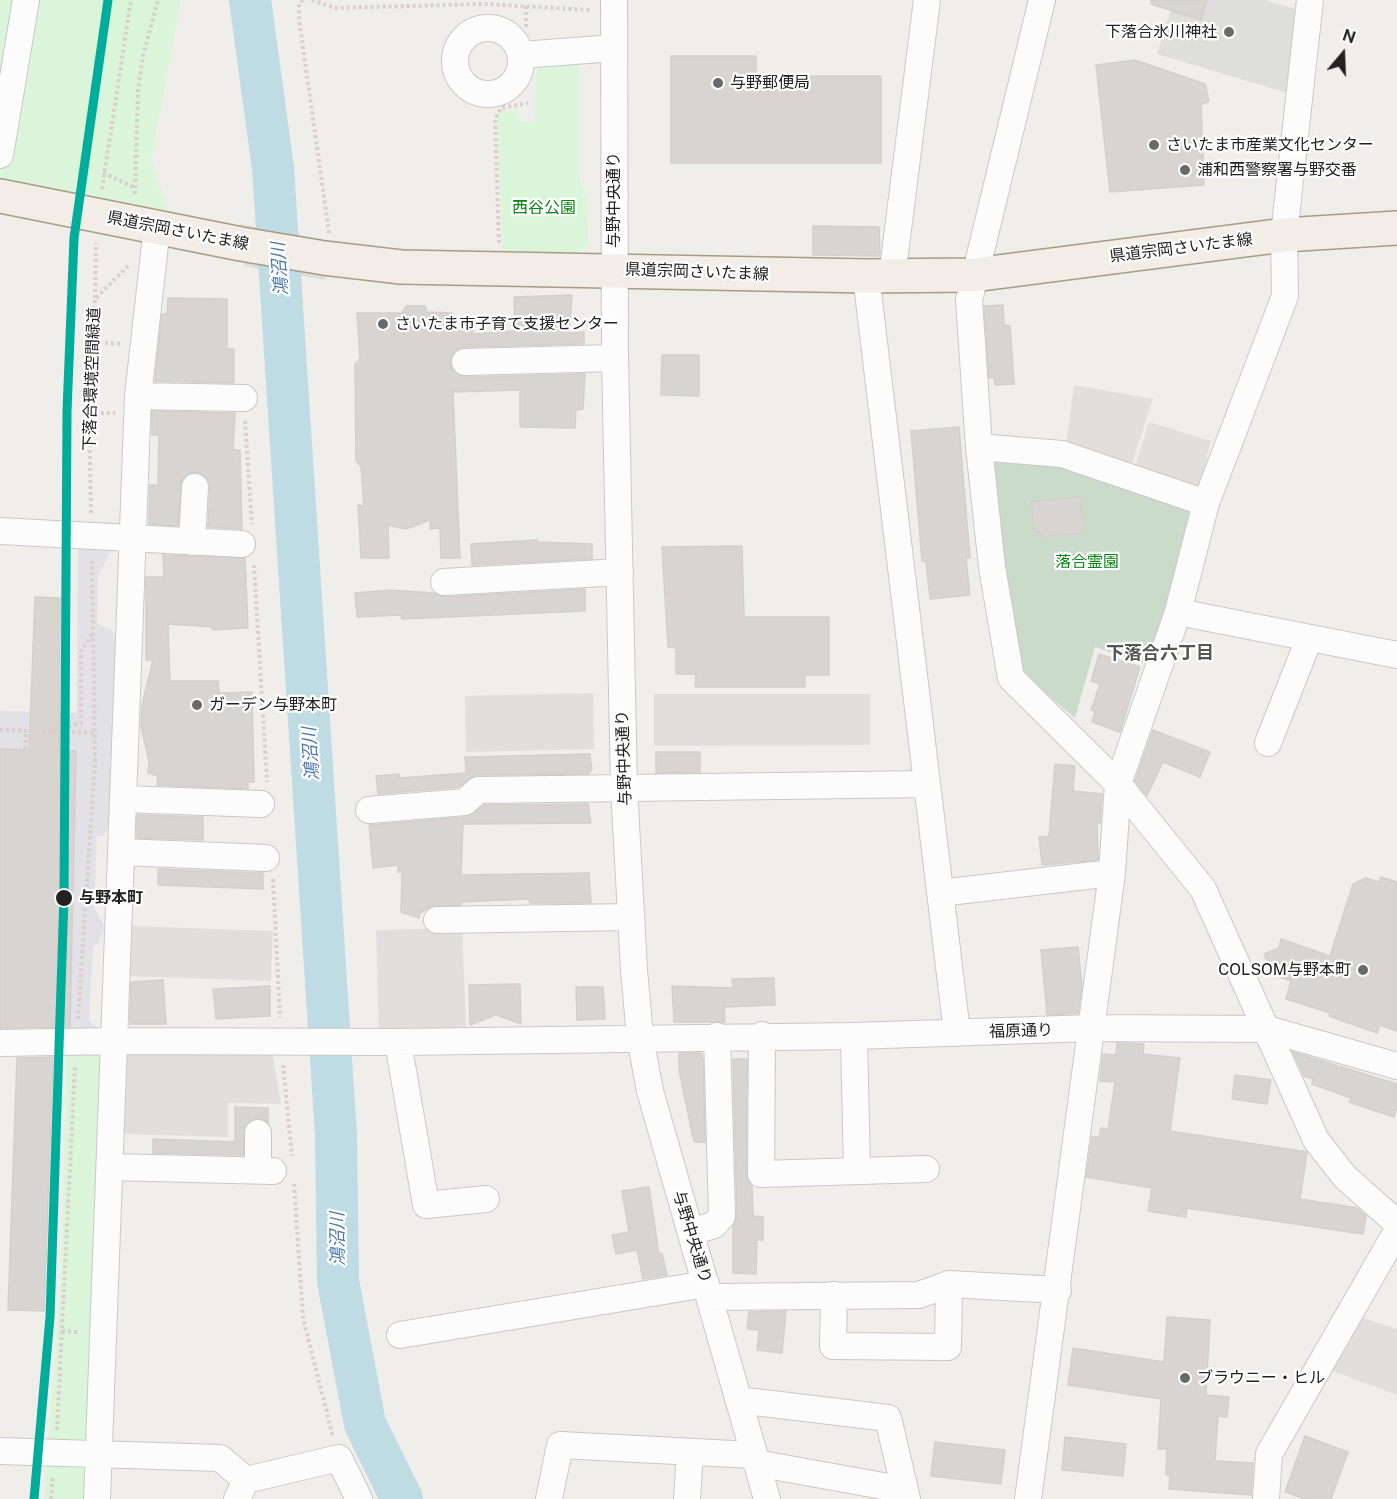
<!DOCTYPE html>
<html>
<head>
<meta charset="utf-8">
<style>
  body { margin:0 }
  #map { position:relative; width:1397px; height:1499px; overflow:hidden; background:#f0eeeb; font-family:"Public Sans",sans-serif }
  canvas { display:block }
  .north { position:absolute; left:1313px; top:24px; width:60px; height:60px; -webkit-text-stroke:4px #fff; paint-order:stroke; rotate:19deg; font-size:16px; font-weight:700; line-height:24px; text-align:center; color:#222 }
  .north::after { content:''; display:block; margin:auto; width:21px; height:27px; background:#222; clip-path:polygon(50% 0,100% 100%,50% 72%,0 100%) }
</style>
</head>
<body>
<div id="map">
<canvas width="1397" height="1499"></canvas>
<div class="north">N</div>
</div>
<script>
const g = document.querySelector('canvas').getContext('2d');
g.lineJoin = 'round';
function fill(path, color) { g.fillStyle = color; g.fill(path, 'evenodd'); }
function stroke(path, color, width, dash) { g.strokeStyle = color; g.lineWidth = width; g.lineCap = dash ? 'butt' : 'round'; g.setLineDash(dash || []); g.stroke(path); }
function write(font, color, halo, rows, align = 'center') {
  g.font = font + ' "Public Sans","Noto Sans JP",sans-serif'; g.lineWidth = 4.5; g.setLineDash([]); g.textBaseline = 'middle'; g.strokeStyle = halo; g.fillStyle = color; for (const [text, x, y, turn = 0] of rows) {
    g.save(); g.translate(x, y); g.rotate((+turn || 0) * Math.PI / 180); g.textAlign = isNaN(turn) ? turn : align; if (halo) g.strokeText(text, 0, 0); g.fillText(text, 0, 0); g.restore();
  }
}
fill(new Path2D(`
  M1174 0H1265L1295 9 1291 94 1157 54Z`), '#dededc');
fill(new Path2D(`
  M998 457 1062 461 1196 509 1149 665 1095 647 1075 718 1021 672 1004 592 992 463Z`), '#cadbca');
fill(new Path2D(`
  M0 0H181L151 160 168 212 0 179Z
  M579 64V178L587 198 588 243 576 254H503L497 117 501 111 519 110 520 122 535 121 536 73 542 65Z
  M67 1053H98L105 1058 92 1436 80 1465 91 1476 90 1499H44L61 1278Z`), '#daf5da');
fill(new Path2D(`
  M1074 385 1153 399 1130 469 1066 445Z
  M1149 422 1211 441 1206 458 1215 462 1197 490 1134 470Z
  M593 693 594 749 466 752 465 696Z
  M654 694H870V745L654 746Z
  M128 926 273 931 271 981 126 976Z
  M462 928 466 1027 379 1030 376 930Z
  M272 1051 281 1104 228 1103V1137L120 1134 122 1054Z
  M1358 1316 1397 1329V1395L1330 1370Z`), '#e0dfde');
fill(new Path2D(`
  M78 541 114 543 98 577 97 624 112 630 117 643 109 827 103 836H97L94 908 105 927 99 943 93 947 89 1020 97 1028H70L76 751 0 749V711L77 713Z`), '#e2e1e5');
fill(new Path2D(`
  M240 224 322 239 326 280 244 266Z`), '#dedddd');
stroke(new Path2D(`
  M250 0 273 168 336 1135 338 1281 365 1424 402 1499`), '#bfdbe3', 42);
const building = new Path2D(`
  M1151 0H1207L1201 20 1151 4Z
  M671 56H756V76H881V163H671Z
  M1135 60 1205 84 1209 101 1201 105 1204 185 1110 192 1096 65Z
  M813 226 879 227 880 256 813 255Z
  M572 295 569 333 584 332V344L465 347 457 350 450 362 453 370 465 377 585 374 583 409 576 410 575 428 520 427V390L453 392 460 558H441L440 528 430 529V520L406 529 388 525 389 558H361L358 505 364 506 361 467 356 460 355 364 360 359 357 313H402L406 306H425L427 312 452 313V330H473V334L515 331 514 297Z
  M168 298 227 299V349H234V383L155 381 162 314H167Z
  M1003 305 1004 325 1010 326 1014 384 995 385 994 377 989 378 984 306Z
  M662 355H699V396L661 395Z
  M152 411 235 413 233 450H240L242 529 208 527 210 487 208 480 196 472 188 474 182 479 178 526 149 524 150 485H158L159 435H152Z
  M959 427 970 558H966L970 595 930 599 926 561H922L911 431Z
  M1080 497 1085 533 1041 537 1040 532H1034L1031 501Z
  M537 540V542L592 544V559L472 565 471 544Z
  M742 546 744 617H829V675H805V687H695L696 674H676V648L668 647 662 547Z
  M163 555 245 558 248 628 212 630V627L168 624 170 681H218L219 693 252 692 254 782H248V789L157 785 158 776 148 773 149 761 141 727 142 705 153 660H146V577H164Z
  M585 589V611L402 619 401 615 357 617 355 593 390 590 434 593 445 597Z
  M35 597 60 598 59 750 76 751 70 1027 0 1028V749L29 750Z
  M1099 654 1140 667 1120 732 1092 722 1095 711 1091 710 1100 684 1091 681Z
  M1153 730 1210 752 1200 777 1163 762 1147 796 1135 781Z
  M656 752H700V772L656 773Z
  M590 754 592 770 588 774 478 775 468 779 459 787 378 794 376 776 399 774 400 778 466 773 465 757Z
  M1055 764 1075 766 1073 791 1102 794 1100 823H1097L1098 860 1042 865 1039 837 1049 836Z
  M588 804 591 823 463 824 461 875 589 873 591 903H530L529 899 461 902V905L430 907 420 913 419 918 401 912 402 872H398V865L373 868 369 825 466 817 484 805Z
  M137 815 203 817V840L137 838Z
  M158 869 263 873V889L158 885Z
  M1381 877 1397 882V1031L1380 1025 1377 1033 1329 1016 1330 1013 1286 999 1291 981 1273 975 1264 954 1279 948 1281 939 1330 956 1353 884 1366 878 1379 882Z
  M1078 947 1082 986 1078 1013 1047 1015 1041 950Z
  M774 978 775 1005 724 1007 725 1022H674L672 986 733 988 732 979Z
  M163 980 166 1024H130L131 982Z
  M520 984 521 1024 496 1015 470 1025 469 985Z
  M270 986V1016L216 1019 213 989Z
  M576 987H603L605 1019 577 1020Z
  M1117 1043 1144 1044 1143 1054 1180 1058 1170 1131 1307 1152 1300 1199 1357 1208 1366 1216 1363 1234 1187 1208 1186 1217 1148 1211 1152 1188 1086 1177 1092 1137H1099L1101 1128 1108 1129 1115 1082 1100 1081 1103 1054 1116 1055Z
  M1293 1052 1397 1084V1107L1394 1117 1349 1102 1351 1098 1312 1084 1313 1079 1304 1076Z
  M679 1053H701L703 1059 705 1142H694L679 1070Z
  M53 1057 44 1311 8 1310 17 1058Z
  M733 1059H747L746 1174 752 1186 753 1216 763 1217V1240H757L756 1274 733 1273V1226L737 1216Z
  M1235 1075 1271 1080 1267 1104 1232 1099Z
  M235 1107 268 1108V1123L257 1118 245 1126 243 1155 153 1153V1139L235 1142Z
  M649 1187 659 1254 662 1253 667 1275 643 1279 637 1250 616 1254 612 1235 629 1232 622 1191Z
  M786 1311 782 1353 757 1350 759 1330 747 1329 749 1312Z
  M1167 1317 1210 1320 1206 1395 1229 1397 1227 1417 1218 1416 1215 1461 1253 1463 1251 1495 1169 1489 1170 1475H1166L1167 1449H1158L1161 1399 1068 1385 1073 1348 1164 1362Z
  M1305 1436 1348 1452 1331 1499H1305L1285 1492Z
  M1065 1437 1126 1444 1123 1476 1062 1470Z
  M935 1442 1005 1450 1001 1484 931 1476Z`);
fill(building, '#d7d4d2');
stroke(building, '#d3d0cc', 1.5);
const minor = new Path2D(`
  M614 0 615 358 624 787 634 970 640 1037 650 1091 767 1499
  M1042 0 969 300 979 447 992 567 1011 678 1118 784 1203 889 1316 1140 1345 1177 1397 1223
  M455 61a33 33 0 1 1 66 0a33 33 0 1 1-66 0Z
  M521 55 614 48
  M0 155 26 0
  M866 276 957 1033
  M892 277 927 0
  M465 362 615 358
  M138 396 244 398
  M979 447 1062 454 1206 503
  M0 531 242 544
  M192 542 195 487
  M444 582 620 572
  M1178 612 1397 655
  M1268 743 1309 639
  M123 799 261 804
  M369 810 465 802 478 790 927 784
  M122 852 266 858
  M940 893 1112 873
  M437 920 631 917
  M762 1035 761 1174 926 1169
  M854 1036 857 1171
  M398 1042 426 1205 486 1199
  M0 1043 115 1041 398 1042 854 1036 1092 1028 1267 1029 1397 1066
  M111 1167 273 1171
  M258 1170V1133
  M691 1232 714 1225 722 1216 717 1036
  M834 1295 833 1346 948 1347 949 1284
  M710 1297 919 1295 949 1284 1058 1290
  M400 1335 706 1284
  M738 1400 888 1418 907 1499
  M0 1451 220 1458 246 1480
  M756 1463 905 1490
  M97 1499 138 396 157 227
  M237 1499 246 1480 339 1458 359 1499
  M549 1499 560 1445 753 1455
  M687 1499 690 1452
  M1028 1499 1112 873 1118 784 1178 612 1206 503 1285 296 1284 235 1310 0
  M1266 1499 1269 1454 1397 1231`);
const major = new Path2D(`
  M0 196 241 244 324 258 401 267 866 276 974 275 1284 235 1397 228`);
stroke(minor, '#c9c8c7', 28);
stroke(major, '#a79c86', 36);
stroke(new Path2D(`
  M303 0 299 4V19L329 233
  M312 0 335 8 484 4 591 10
  M526 6V30
  M103 173 133 187
  M102 189 131 0
  M135 194 138 91 143 56 158 0
  M499 243 495 119 501 108 528 103
  M95 298 96 243
  M93 342 122 344
  M89 413H115
  M245 421 252 524
  M91 513 89 413 95 299 129 265
  M254 565 267 782
  M0 730 95 733
  M51 732 81 723V651L93 633
  M25 749 26 731
  M273 879 280 1018
  M78 1019 95 761 92 559
  M283 1065 292 1156
  M294 1184 303 1318 333 1437
  M62 1331 79 1332
  M57 1430 75 1066
  M51 1499 53 1476`), '#dccecd', 4, [3, 3]);
stroke(minor, '#fdfcfc', 26);
stroke(major, '#f3ede7', 33);
stroke(new Path2D(`
  M34 1499 50 1317 64 897 67 411 74 238 108 0`), '#00ac9a', 9);
for (const [x, y, r, color] of [
  [1229,32,6,"#6a6968"],
  [718,83,6,"#6a6968"],
  [1154,145,6,"#6a6968"],
  [1185,170,6,"#6a6968"],
  [383,324,6,"#6a6968"],
  [197,705,6,"#6a6968"],
  [64,898,9,"#222"],
  [1363,970,6,"#6a6968"],
  [1185,1378,6,"#6a6968"]
]) { const dot = new Path2D(); dot.arc(x, y, r, 0, 2 * Math.PI); g.fillStyle = color; g.fill(dot); stroke(dot, '#fff', 2); }
write('16px', '#222', '#fff', [
  ["下落合氷川神社",1217,32,"right"],
  ["与野郵便局",730,83],
  ["さいたま市産業文化センター",1166,145],
  ["浦和西警察署与野交番",1197,170],
  ["さいたま市子育て支援センター",395,324],
  ["ガーデン与野本町",209,705],
  ["COLSOM与野本町",1351,970,"right"],
  ["ブラウニー・ヒル",1197,1378]
], 'left');
write('16px', '#222', '#fff', [
  ["与野中央通り",614,200,-90],
  ["県道宗岡さいたま線",178,231,11],
  ["県道宗岡さいたま線",1181,248,-7],
  ["県道宗岡さいたま線",697,272,2],
  ["下落合環境空間緑道",92,379,-88],
  ["与野中央通り",624,758,-92],
  ["福原通り",1021,1031,-2],
  ["与野中央通り",692,1237,73]
]);
write('16px', '#0c8416', '#fff', [
  ["西谷公園",544,208],
  ["落合霊園",1087,562]
]);
write('bold 16px', '#222', '#fff', [
  ["与野本町",79,898]
], 'left');
write('italic 18px', '#4a7aab', '#fff', [
  ["鴻沼川",280,269,-94],
  ["鴻沼川",311,754,-94],
  ["鴻沼川",338,1239,-91]
]);
write('bold 18px', '#555', '#fff', [
  ["下落合六丁目",1160,653]
]);
</script>
</body>
</html>
